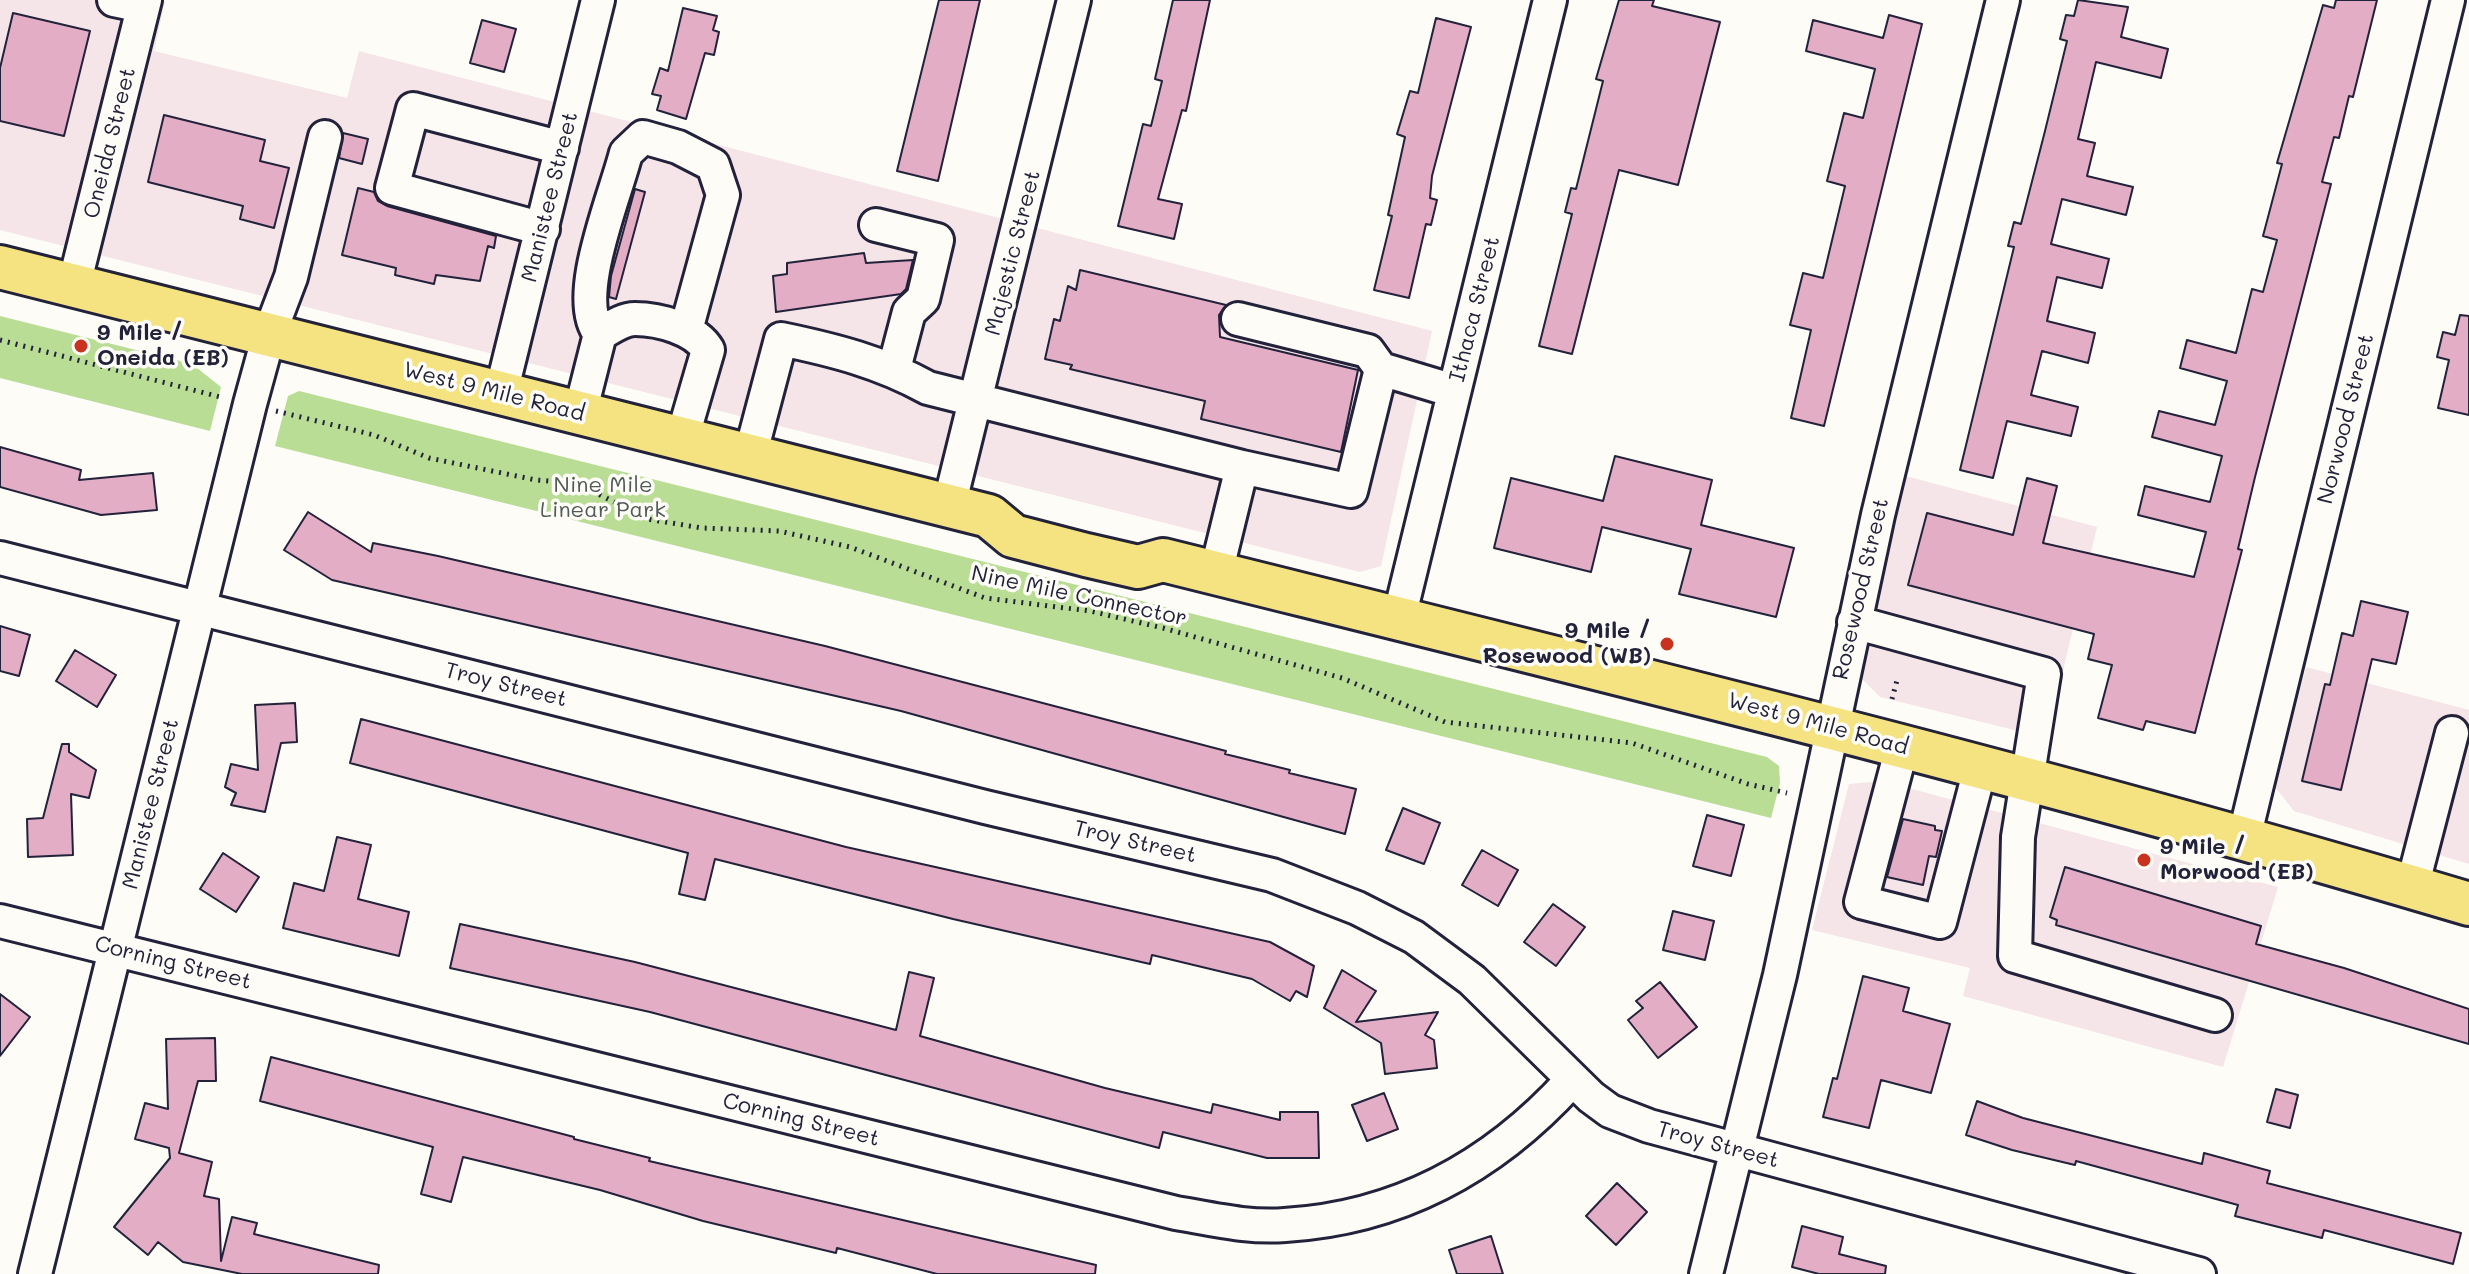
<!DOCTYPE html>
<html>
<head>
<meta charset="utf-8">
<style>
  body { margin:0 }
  canvas { display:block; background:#fdfcf7 }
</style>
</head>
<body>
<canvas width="2469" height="1274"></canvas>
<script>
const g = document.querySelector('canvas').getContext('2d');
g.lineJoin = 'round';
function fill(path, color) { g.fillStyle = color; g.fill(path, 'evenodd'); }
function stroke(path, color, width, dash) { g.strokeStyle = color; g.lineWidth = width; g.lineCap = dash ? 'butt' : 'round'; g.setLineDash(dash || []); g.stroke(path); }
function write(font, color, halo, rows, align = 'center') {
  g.font = font + ' Mali,sans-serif'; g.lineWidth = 7; g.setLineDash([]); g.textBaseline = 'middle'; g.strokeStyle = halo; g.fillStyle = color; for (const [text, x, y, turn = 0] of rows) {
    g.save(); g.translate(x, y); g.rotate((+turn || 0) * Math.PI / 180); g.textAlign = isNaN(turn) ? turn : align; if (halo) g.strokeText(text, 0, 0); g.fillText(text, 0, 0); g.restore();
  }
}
fill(new Path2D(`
  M0 0H160L165 1 154 51 347 98 359 51 1432 331 1381 566 1360 572 0 230Z
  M1902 475 2097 527 2047 738 1880 697 1862 679Z
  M2306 667 2469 710V864L2294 811 2275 787Z
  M1882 781 2278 887 2223 1067 1963 996 1970 968 1812 930 1849 784Z`), '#f5e4e8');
fill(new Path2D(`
  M0 316 192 364 221 387 210 431 0 378Z
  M299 391 1767 757 1779 766 1780 783 1771 818 275 446 288 396Z`), '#badd96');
const building = new Path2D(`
  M939 0H980L938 181 897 171Z
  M1173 0H1210L1186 111 1182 110 1158 199 1182 204 1174 239 1118 226 1143 124 1151 126 1162 81 1155 79Z
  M1619 0H1654L1652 6 1720 22 1678 185 1619 170 1572 354 1539 346 1572 214 1565 212 1571 188 1576 189 1603 81 1596 79Z
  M2078 0 2128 7 2121 37 2168 49 2161 78 2096 62 2078 139 2095 143 2087 176 2133 187 2126 215 2062 199 2051 244 2109 259 2102 288 2057 277 2047 321 2095 333 2088 363 2042 351 2031 395 2078 407 2071 436 2007 421 1993 478 1960 470 2014 247 2008 246 2014 222 2021 224 2045 131 2067 41 2060 39 2066 15 2074 16Z
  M2336 0H2377L2353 97 2349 96 2339 138 2334 137 2322 182 2331 184 2255 477 2238 549 2242 550 2195 733 2146 721 2143 730 2098 718 2112 665 2088 659 2094 634 1908 585 1927 513 2013 535 2027 478 2057 486 2043 543 2194 577 2206 532 2138 515 2145 486 2210 502 2222 456 2152 437 2159 411 2215 425 2227 381 2180 368 2187 340 2236 353 2252 289 2263 292 2277 240 2263 236 2282 164 2277 163 2323 5 2334 8Z
  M683 8 717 16 713 30 719 32 714 55 705 53 686 119 657 110 661 96 652 94 660 68 668 71Z
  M13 13 90 31 64 136 0 121V68Z
  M1889 15 1922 24 1824 426 1791 418 1811 330 1790 325 1803 273 1823 278 1845 186 1827 181 1844 113 1863 118 1875 69 1806 51 1813 20 1883 38Z
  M1436 18 1471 27 1432 176 1430 198 1437 200 1431 225 1426 224 1409 298 1374 290 1392 216 1388 215 1405 137 1397 134 1410 91 1418 93Z
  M482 20 516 29 504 72 470 63Z
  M164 115 265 140 260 161 289 168 274 228 240 219 243 206 148 182Z
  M343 133 368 139 362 164 339 158Z
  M358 188 374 192 378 201 387 206 496 236 494 248 488 246 480 281 436 275 434 284 395 275 396 268 342 255Z
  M635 189 645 192 616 299 609 297 611 276Z
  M864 253 866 263 913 260 906 289 901 294 776 312 773 276 787 274V263Z
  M1080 270 1226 305 1219 315 1220 337 1358 370 1341 452 1201 419 1205 401 1070 369 1072 365 1045 359 1054 319 1060 321 1068 286 1076 290Z
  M2460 315 2469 316V415L2438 408 2449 360 2437 357 2443 332 2455 335Z
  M0 447 81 470 79 480 153 473 157 510 101 515 0 487Z
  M1615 456 1712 480 1701 525 1794 548 1776 617 1679 594 1691 549 1602 527 1591 572 1494 548 1511 478 1603 501Z
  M308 512 371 552 373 543 438 556 825 646 1226 751 1225 754 1290 770 1289 773 1356 789 1345 834 901 711 332 580 284 550Z
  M2361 601 2408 612 2396 664 2372 659 2341 790 2302 781 2325 684 2330 685 2342 633 2353 636Z
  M0 626 30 635 19 676 0 671Z
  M75 650 116 675 97 707 56 681Z
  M295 703 297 742 281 743 265 812 231 805 236 793 225 787 231 764 258 770 255 705Z
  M361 719 846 847 1270 942 1314 966 1307 997 1296 991 1290 1001 1252 979 1152 955 1150 964 953 919 715 859 705 900 679 894 688 853 350 763Z
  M62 744H69V752L96 770 89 798 71 794 73 855 28 857 27 819 43 818Z
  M1403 808 1440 823 1424 864 1386 850Z
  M1707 815 1744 825 1731 876 1693 866Z
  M1903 819 1935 826V830L1942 831 1936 857 1929 856 1923 885 1887 877Z
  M337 837 371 845 358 899 409 912 399 956 283 928 294 883 324 891Z
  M1482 850 1518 870 1498 906 1462 885Z
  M223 853 259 877 236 912 200 889Z
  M2065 867 2261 926 2256 944 2344 968 2469 1009V1044L2056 925 2057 920 2050 917Z
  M1553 904 1585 927 1556 966 1524 942Z
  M1673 911 1714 921 1705 960 1663 950Z
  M460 924 635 962 896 1030 909 972 934 978 920 1036 1105 1088 1211 1113 1213 1104 1280 1120V1112H1318L1319 1158H1267L1163 1132 1159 1148 650 1012 450 968Z
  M1342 970 1376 991 1356 1022 1438 1012 1425 1035 1434 1040 1437 1068 1385 1074 1381 1043 1324 1008Z
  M1863 976 1909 988 1903 1011 1950 1024 1931 1093 1881 1080 1869 1128 1823 1117 1833 1078 1837 1079Z
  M1660 982 1697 1027 1658 1058 1628 1020 1643 1008 1636 1001Z
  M0 994 30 1017 0 1056Z
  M215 1038 216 1081H198L179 1153 212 1162 204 1196 219 1199 221 1261 232 1217 257 1223 254 1234 379 1265 378 1274H242L183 1262 158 1242 148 1255 114 1227 170 1158 169 1148 135 1139 145 1103 168 1109 166 1039Z
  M271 1057 574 1137V1139L650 1158 649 1161 1096 1265 1095 1274H937L837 1248 836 1253 703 1221 600 1190 463 1157 451 1202 421 1194 433 1147 260 1101Z
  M2276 1089 2298 1095 2290 1128 2267 1122Z
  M1384 1093 1398 1129 1367 1141 1352 1105Z
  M1977 1101 2023 1118 2202 1164 2204 1153 2270 1171 2267 1183 2461 1233 2453 1264 2324 1230 2322 1238 2235 1216 2238 1205 2076 1161 2075 1165 2012 1150 1966 1135Z
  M1617 1183 1647 1212 1616 1245 1586 1216Z
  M1802 1226 1843 1237 1839 1254 1886 1266 1885 1274H1819L1792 1267Z
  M1491 1236 1503 1274H1457L1449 1250Z`);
fill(building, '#e3adc5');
stroke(building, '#22223b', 2);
const minor = new Path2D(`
  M114 0 143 6
  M876 225 937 240 923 299 909 312 894 369
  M543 229 392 188 413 109 562 148
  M74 285 145 0
  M1238 319 1368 351 1381 369 1454 391
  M600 334C571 299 615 197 626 153L643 137 678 147 713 165 723 195 686 330
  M501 393 598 0
  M580 413 600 334C611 328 622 319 635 319 659 319 696 329 708 350L682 439
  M750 456 781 339C834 350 881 362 928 388L1242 467 1351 491 1381 369
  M949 506 1074 0
  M0 558 985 807 1272 875 1357 908 1414 937 1472 980 1591 1097 1610 1111 1649 1126 2199 1274
  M1216 573 1242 467
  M1399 618 1550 0
  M1854 622 2044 674 2018 837 2015 956 2215 1015
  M1902 747 1861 902 1940 922 1981 765
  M2244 838 2448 0
  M2412 887 2452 733
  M0 921 1176 1213C1212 1219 1248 1228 1285 1225 1400 1218 1495 1165 1571 1081
  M35 1274 250 404 269 335 291 277 325 137
  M1706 1274 1780 975 1878 515 2003 0`);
const major = new Path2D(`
  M0 267 989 516 1013 536 1086 555 1138 567 1163 560C1600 669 2037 775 2469 904`);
stroke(minor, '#22223b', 38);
stroke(major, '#22223b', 48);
stroke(new Path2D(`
  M0 340 224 398
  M276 411 374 435 429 458 536 480 577 483 647 519 702 528 779 531 850 547 985 598 1090 611 1163 628 1342 678 1445 722 1632 743 1748 784 1787 793
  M1892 699 1897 680`), '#22223b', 5, [2, 6]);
stroke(minor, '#fdfcf7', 32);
stroke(major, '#f5e382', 42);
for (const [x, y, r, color] of [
  [81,346,8,"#c8321e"],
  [1667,644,8,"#c8321e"],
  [2144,860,8,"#c8321e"]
]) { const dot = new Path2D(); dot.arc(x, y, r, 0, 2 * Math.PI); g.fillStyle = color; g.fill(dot); stroke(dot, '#fdfcf7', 3); }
write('22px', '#22223b', '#fdfcf7', [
  ["Oneida Street",110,143,-76],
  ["Manistee Street",550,197,-76],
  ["Majestic Street",1013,253,-76],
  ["Ithaca Street",1475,309,-76],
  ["West 9 Mile Road",494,392,14],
  ["Norwood Street",2346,419,-76],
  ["Rosewood Street",1861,589,-77],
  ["Nine Mile Connector",1079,596,12],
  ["Troy Street",506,685,14],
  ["West 9 Mile Road",1818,724,15],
  ["Manistee Street",151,804,-76],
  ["Troy Street",1135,842,13],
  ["Corning Street",173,963,14],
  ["Corning Street",801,1120,14],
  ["Troy Street",1718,1145,15]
]);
write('bold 22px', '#22223b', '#fdfcf7', [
  ["9 Mile /",97,333],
  ["Oneida (EB)",97,358],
  ["9 Mile /",1651,631,"right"],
  ["Rosewood (WB)",1651,656,"right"],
  ["9 Mile /",2160,847],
  ["Morwood (EB)",2160,872]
], 'left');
write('22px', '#505a56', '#fdfcf7', [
  ["Nine Mile",603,485],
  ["Linear Park",603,510]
]);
</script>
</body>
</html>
